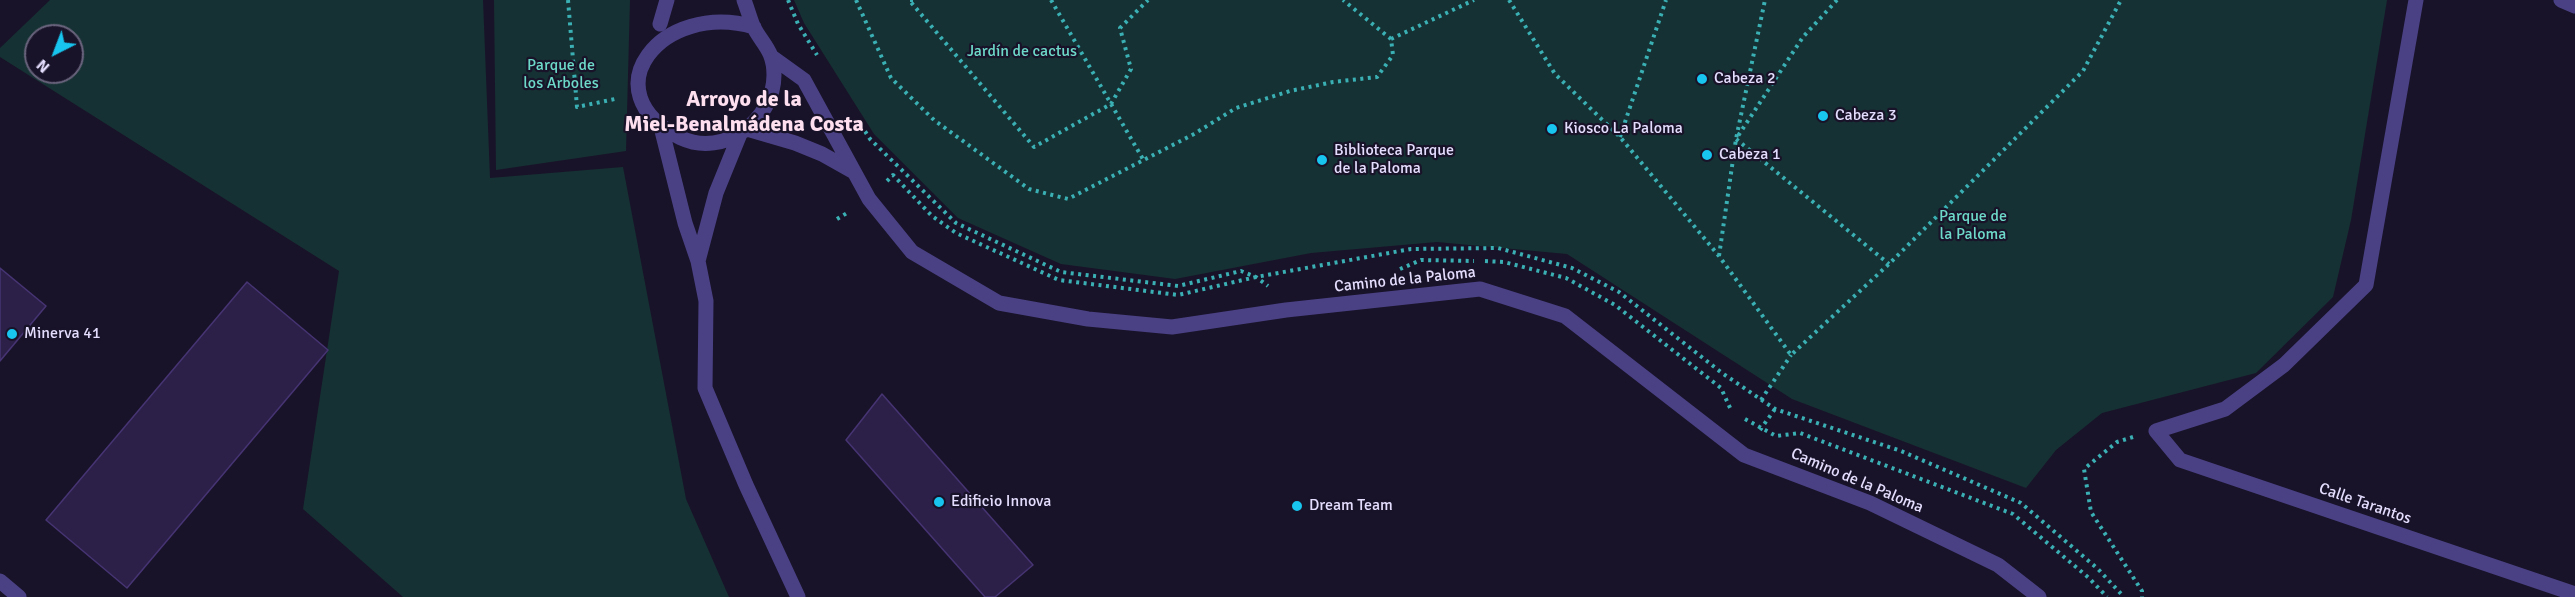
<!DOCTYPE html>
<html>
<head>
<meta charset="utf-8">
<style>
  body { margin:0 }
  #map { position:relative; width:2575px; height:597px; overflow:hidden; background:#191329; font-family:Signika,sans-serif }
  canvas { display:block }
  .north { position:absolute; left:24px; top:24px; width:60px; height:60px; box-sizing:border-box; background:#191329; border:2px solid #6a647e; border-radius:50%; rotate:222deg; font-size:16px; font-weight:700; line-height:24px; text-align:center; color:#e4ddfd }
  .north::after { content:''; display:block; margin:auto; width:21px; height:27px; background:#17c5ef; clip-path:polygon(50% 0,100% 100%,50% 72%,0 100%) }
</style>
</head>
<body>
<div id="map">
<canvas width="2575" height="597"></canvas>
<div class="north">N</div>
</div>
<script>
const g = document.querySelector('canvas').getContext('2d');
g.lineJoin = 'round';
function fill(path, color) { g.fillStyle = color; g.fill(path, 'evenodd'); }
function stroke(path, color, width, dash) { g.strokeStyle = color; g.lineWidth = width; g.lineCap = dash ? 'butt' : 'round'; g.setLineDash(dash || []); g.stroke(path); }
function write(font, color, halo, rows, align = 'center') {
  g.font = font + ' Signika,sans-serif'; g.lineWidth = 4.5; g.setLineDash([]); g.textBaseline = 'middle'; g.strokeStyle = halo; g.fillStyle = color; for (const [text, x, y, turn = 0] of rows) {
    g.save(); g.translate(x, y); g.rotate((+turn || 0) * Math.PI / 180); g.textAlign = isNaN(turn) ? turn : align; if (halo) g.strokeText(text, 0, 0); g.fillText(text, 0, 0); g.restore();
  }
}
fill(new Path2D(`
  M50 0H483L490 178 623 167 686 499 729 597H403L303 509 339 271 0 57V48ZM36 36H72V72H36Z
  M494 0H630L626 151 496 170Z
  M794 0H2387L2351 220 2333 297 2256 373 2102 413 2056 450 2026 488 1792 399 1567 254 1437 242 1311 253 1175 279 1061 264 958 218 874 134 804 23Z`), '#163133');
const building = new Path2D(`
  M0 268 46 306 0 361Z
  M247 282 328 350 127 588 46 520Z
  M882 394 1033 565 995 597H985L846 440Z`);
fill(building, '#2c2049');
stroke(building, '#463473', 1.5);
stroke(new Path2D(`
  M568 0 577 107 615 99
  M788 0 798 24 817 55
  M856 0 891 78 934 120 1029 189 1068 199 1194 134 1236 108 1290 91 1333 82 1377 77 1393 55 1391 39 1343 0
  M913 0H909L1034 147 1111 104 1131 69 1120 28 1148 0
  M1051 0 1144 161
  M1509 0 1555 74 1620 137 1719 256 1791 355 1889 264 2083 71 2121 0
  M1837 0 1803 37 1736 139 1889 264
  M1391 39 1474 0
  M861 125 870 139 956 223 1061 272 1178 286 1241 271 1256 277 1268 286
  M1620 137 1666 0
  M887 181 893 175 932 216 956 233 1059 280 1178 295 1256 277 1411 249 1498 248 1572 268 1619 292 1722 373 1775 409 1901 451 2021 503 2098 569 2124 597
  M837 219 847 213
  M1719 256 1736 139 1765 0
  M1485 261 1504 262 1566 278 1615 305 1721 388 1731 410
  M1400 269 1421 260 1474 261
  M1761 400 1791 355
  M1745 419 1776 436 1800 433 2013 514 2089 578 2107 597
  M1760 430 1775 409
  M2133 437 2117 442 2084 469 2091 512 2142 591V597`), '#3ab0b4', 4, [3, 4.5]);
stroke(new Path2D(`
  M744 0C747 8 750 18 753 26 762 44 774 50 774 75 774 120 724 158 681 138 588 92 662 0 754 27
  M2416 0 2366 285 2284 365 2225 409 2156 431 2180 460 2575 594
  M2561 0 2575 6
  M660 24 667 0
  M772 57 804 80 869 199 912 252 999 303 1088 319 1172 327 1286 310 1480 289 1565 316 1744 455 1870 503 1998 565 2039 597
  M660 123 685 223 698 261 706 301 705 388 746 485 798 597
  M747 129 795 143 822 154 854 172
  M698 261 716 193 740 134
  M0 581 19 597`), '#4a4185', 15);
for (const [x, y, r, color] of [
  [1702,79,6,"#17c5ef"],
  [1823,116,6,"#17c5ef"],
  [1552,129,6,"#17c5ef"],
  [1707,155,6,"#17c5ef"],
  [1322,160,6,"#17c5ef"],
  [12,334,6,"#17c5ef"],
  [939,502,6,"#17c5ef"],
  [1297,506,6,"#17c5ef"]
]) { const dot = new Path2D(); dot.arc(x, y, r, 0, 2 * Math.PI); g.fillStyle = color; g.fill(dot); stroke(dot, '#191329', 2); }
write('16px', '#6dd9c8', '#191329', [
  ["Jardín de cactus",1022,52],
  ["Parque de",561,66],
  ["los Arboles",561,84],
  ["Parque de",1973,217],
  ["la Paloma",1973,235]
]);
write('16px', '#e4ddfd', '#191329', [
  ["Cabeza 2",1714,79],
  ["Cabeza 3",1835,116],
  ["Kiosco La Paloma",1564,129],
  ["Biblioteca Parque",1334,151],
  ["de la Paloma",1334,169],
  ["Cabeza 1",1719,155],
  ["Minerva 41",24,334],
  ["Edificio Innova",951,502],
  ["Dream Team",1309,506]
], 'left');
write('16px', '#e4ddfd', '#191329', [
  ["Camino de la Paloma",1405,280,-6],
  ["Camino de la Paloma",1857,481,23],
  ["Calle Tarantos",2365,504,19]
]);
write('bold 22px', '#fddfef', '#191329', [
  ["Arroyo de la",744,100],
  ["Miel-Benalmádena Costa",744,125]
]);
</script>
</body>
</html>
